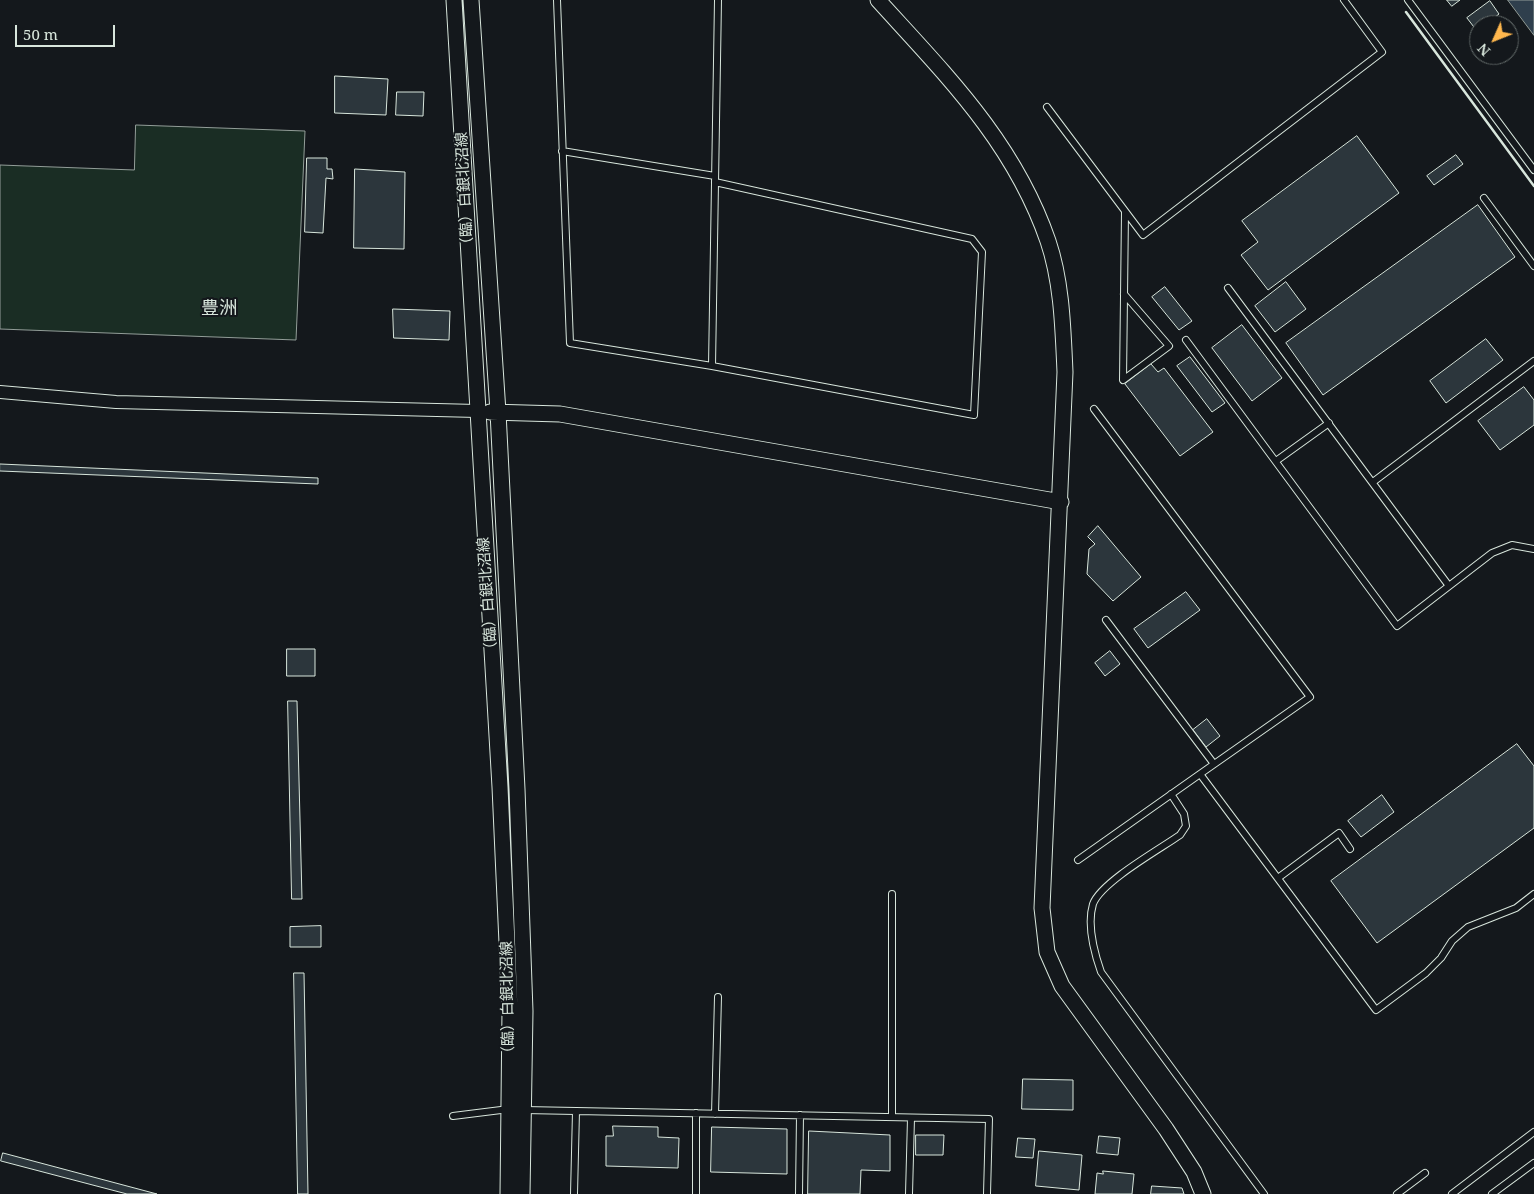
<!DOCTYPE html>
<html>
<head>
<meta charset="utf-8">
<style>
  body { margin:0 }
  #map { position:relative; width:1534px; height:1194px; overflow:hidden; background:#14181c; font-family:"Noto Serif",serif }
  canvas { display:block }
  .north { position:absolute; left:1469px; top:15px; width:50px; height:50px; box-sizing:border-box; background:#14181c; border:1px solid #626a69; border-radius:50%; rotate:226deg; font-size:14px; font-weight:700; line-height:20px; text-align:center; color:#d8e6dc }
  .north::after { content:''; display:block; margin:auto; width:18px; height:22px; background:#ffb74d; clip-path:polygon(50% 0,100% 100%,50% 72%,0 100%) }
  .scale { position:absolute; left:15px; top:25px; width:100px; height:22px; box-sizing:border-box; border:2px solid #d8e6dc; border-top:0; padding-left:6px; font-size:15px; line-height:18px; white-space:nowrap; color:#d8e6dc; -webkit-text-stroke:4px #14181c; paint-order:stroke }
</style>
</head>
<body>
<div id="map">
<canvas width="1534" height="1194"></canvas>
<div class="north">N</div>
<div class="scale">50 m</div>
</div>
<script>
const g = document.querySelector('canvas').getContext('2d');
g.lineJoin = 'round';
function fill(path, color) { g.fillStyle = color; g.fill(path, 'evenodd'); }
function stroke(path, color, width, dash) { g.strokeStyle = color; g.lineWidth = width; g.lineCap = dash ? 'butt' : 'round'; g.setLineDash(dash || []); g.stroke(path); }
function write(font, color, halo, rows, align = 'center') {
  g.font = font + ' "Noto Serif","Noto Sans JP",serif'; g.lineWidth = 4; g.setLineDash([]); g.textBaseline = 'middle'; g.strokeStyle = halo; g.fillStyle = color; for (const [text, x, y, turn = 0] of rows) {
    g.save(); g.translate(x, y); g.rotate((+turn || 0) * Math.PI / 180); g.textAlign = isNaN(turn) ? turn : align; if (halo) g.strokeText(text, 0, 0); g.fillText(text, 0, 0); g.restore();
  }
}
const green = new Path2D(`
  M136 125 305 131 296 340 0 329V165L134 170Z`);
fill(green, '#1a2d24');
stroke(green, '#939e99', 1);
const water = new Path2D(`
  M1508 0H1534V35Z`);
fill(water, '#2f3f4d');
stroke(water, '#939e99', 1);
const building = new Path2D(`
  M1447 0H1460L1452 6Z
  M1490 1 1499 14 1485 25H1479L1477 31 1467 18Z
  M335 76 388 79 386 115 335 113Z
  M397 92H424L423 116 396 115Z
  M1357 136 1399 193 1268 290 1241 255 1258 242 1242 221Z
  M1456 155 1463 164 1434 185 1427 176Z
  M307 158H327V169H332L333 179 326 178 323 233 305 232Z
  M355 169 405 172 404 249 354 248Z
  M1478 205 1515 257 1323 395 1286 343Z
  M1286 282 1306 309 1275 332 1255 306Z
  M1165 287 1192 321 1179 330 1152 297Z
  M393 309 450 311 449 340 394 338Z
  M1242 325 1282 378 1252 401 1212 348Z
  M1486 339 1503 360 1446 403 1430 381Z
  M1190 357 1225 403 1212 412 1177 366Z
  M1151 364 1158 372 1164 368 1213 432 1180 456 1125 384Z
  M1524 387 1534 400V425L1500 450 1478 421Z
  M0 464 318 478V484L0 471Z
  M1098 526 1141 577 1113 601 1087 574 1089 549 1095 544 1088 537Z
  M1186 592 1200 610 1148 648 1134 629Z
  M287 649H315V676H287Z
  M1110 651 1120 664 1105 676 1095 663Z
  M288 701H297L302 899H292Z
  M1207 719 1220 736 1206 747 1193 730Z
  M1517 744 1534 766V828L1377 943 1331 881Z
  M1382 795 1394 812 1361 837 1348 821Z
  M321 926V947H290V927Z
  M294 973H304L308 1194H298Z
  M1023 1079 1073 1080V1110L1022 1109Z
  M613 1126 658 1127V1137L679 1138 678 1168 606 1166V1136H613Z
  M712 1127 787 1129V1174L711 1172Z
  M809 1131 890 1135V1171L861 1170 860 1194H808Z
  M916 1135H944L943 1155H916Z
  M1099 1136 1120 1138 1118 1155 1097 1153Z
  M1018 1138 1035 1139 1033 1158 1016 1157Z
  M1039 1151 1082 1155 1079 1190 1036 1186Z
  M3 1153 157 1194H127L1 1161Z
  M1103 1171 1134 1174 1132 1194H1095L1097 1173 1103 1174Z
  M1152 1186 1182 1188 1184 1194H1151Z`);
fill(building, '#2c363c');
stroke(building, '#d8e6dc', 1);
const service = new Path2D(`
  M557 0 570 343 712 366
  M1408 0 1534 170
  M1047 107 1143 235 1382 52 1344 0
  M562 151 715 176
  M715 182 972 239 982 252 974 415 712 366 718 0
  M1484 198 1534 266
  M1228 288 1449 586
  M1124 294 1169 346 1123 380 1125 212
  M1186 340 1397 626 1492 553 1512 545 1534 549
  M1094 409 1310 697 1200 774
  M1276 461 1329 423
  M1373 482 1534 361
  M1106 620 1214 764
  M1171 794 1184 814 1186 826 1180 835C1160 849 1101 882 1093 904 1087 924 1094 952 1101 972L1264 1194
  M1078 860 1200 774 1376 1010 1426 973 1441 958 1452 941 1468 927 1516 908 1534 894
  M1278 878 1339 833 1350 849
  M892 894V1117
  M524 1110 576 1111
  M715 1114 718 997
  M453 1116 509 1109
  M574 1194 576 1111 989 1119 987 1194
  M696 1194V1113
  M799 1194 800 1115
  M909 1194 911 1118
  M1397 1194 1425 1173
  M1452 1194 1534 1132
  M1492 1194 1534 1163`);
const minor = new Path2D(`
  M0 392 116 402 477 411`);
const tertiary = new Path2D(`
  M454 0 500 787 510 1010 508 1194
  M471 0 498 412 517 789 525 1011 522 1194
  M878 0C946 75 1014 142 1048 241 1062 282 1063 329 1065 372L1042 908 1047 952 1062 986 1166 1129 1194 1172 1203 1194
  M490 412 560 414 1061 502`);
stroke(service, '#d8e6dc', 8);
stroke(minor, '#d8e6dc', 14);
stroke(tertiary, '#d8e6dc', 17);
stroke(service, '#14181c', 6);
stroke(minor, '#14181c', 12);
stroke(tertiary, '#14181c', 15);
stroke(new Path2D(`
  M1406 12 1534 186`), '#d8e6dc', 2.5);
write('15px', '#d8e6dc', '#14181c', [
  ["（臨）白銀北沼線",465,192,-93],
  ["（臨）白銀北沼線",488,597,-94],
  ["（臨）白銀北沼線",508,1001,-91]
]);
write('18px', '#d8e6dc', '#14181c', [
  ["豊洲",219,309]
]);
</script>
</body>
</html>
